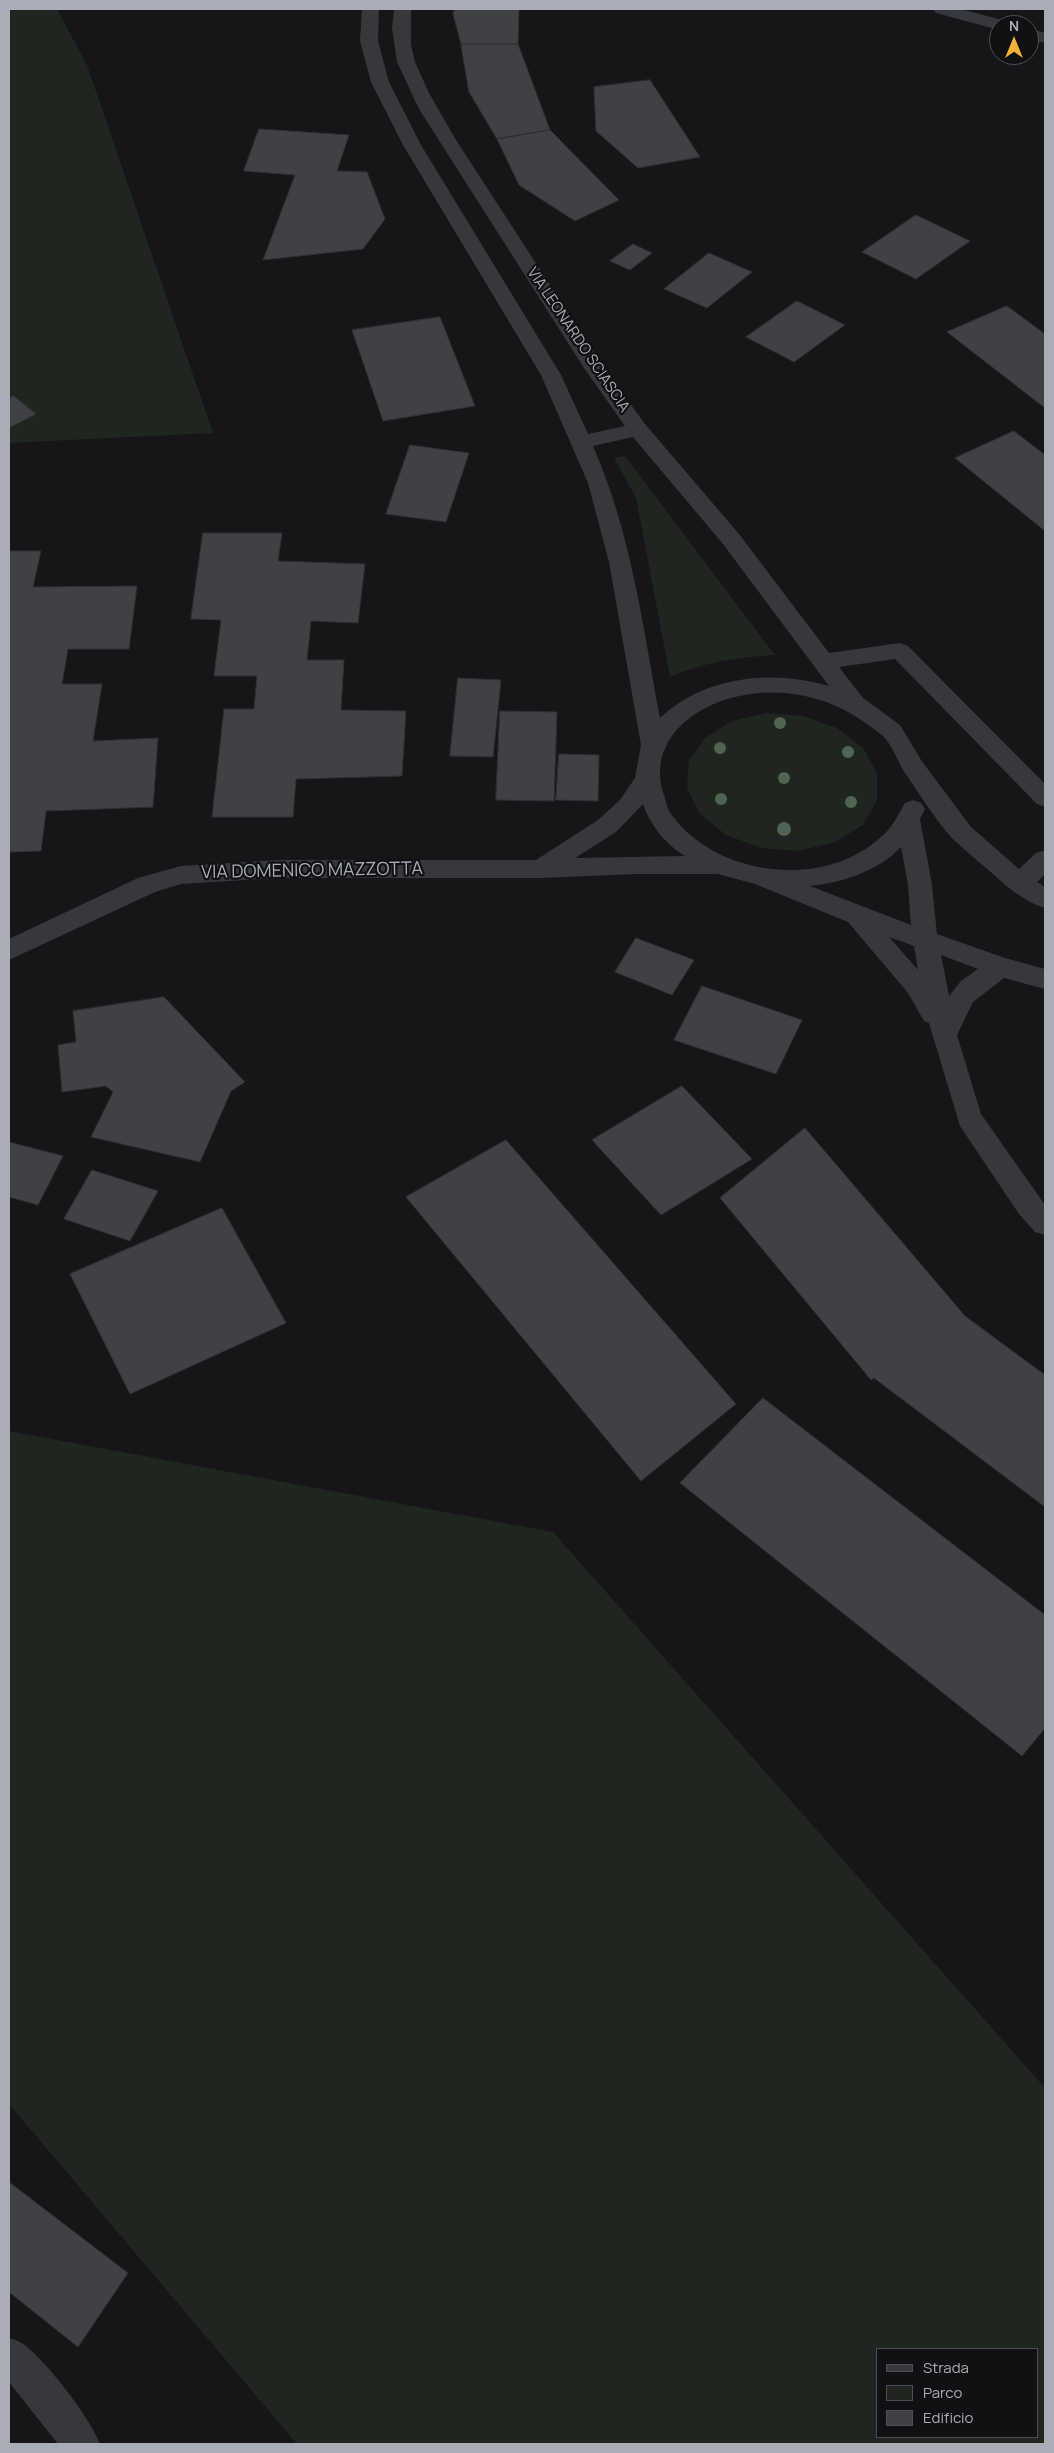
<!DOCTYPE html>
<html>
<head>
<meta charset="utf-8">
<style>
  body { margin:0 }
  #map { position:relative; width:1054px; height:2453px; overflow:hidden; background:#161618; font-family:Manrope,sans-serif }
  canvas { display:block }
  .frame { position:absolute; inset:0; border:10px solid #a8adb8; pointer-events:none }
  .legend { position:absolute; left:876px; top:2348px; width:162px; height:90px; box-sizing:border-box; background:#111113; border:1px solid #4d4f55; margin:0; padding:6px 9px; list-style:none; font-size:15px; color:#a8adb8 }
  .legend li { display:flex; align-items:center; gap:10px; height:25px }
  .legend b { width:25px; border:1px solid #4d4f55 }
  .north { position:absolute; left:989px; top:15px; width:50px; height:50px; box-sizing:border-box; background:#111113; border:1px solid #4d4f55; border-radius:50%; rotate:0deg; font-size:14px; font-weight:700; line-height:20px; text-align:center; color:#a8adb8 }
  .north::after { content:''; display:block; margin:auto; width:18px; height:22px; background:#f2b134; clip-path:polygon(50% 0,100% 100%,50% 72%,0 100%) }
</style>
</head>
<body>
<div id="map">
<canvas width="1054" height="2453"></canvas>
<div class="frame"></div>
<ul class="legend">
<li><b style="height:6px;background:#37383d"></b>Strada</li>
<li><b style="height:14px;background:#1e261f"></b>Parco</li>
<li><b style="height:14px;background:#404145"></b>Edificio</li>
</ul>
<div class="north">N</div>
</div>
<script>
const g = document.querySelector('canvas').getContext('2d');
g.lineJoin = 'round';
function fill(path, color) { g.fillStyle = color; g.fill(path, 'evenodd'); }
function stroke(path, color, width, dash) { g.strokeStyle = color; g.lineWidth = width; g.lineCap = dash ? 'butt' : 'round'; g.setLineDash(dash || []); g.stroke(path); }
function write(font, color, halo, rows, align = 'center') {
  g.font = font + ' Manrope,sans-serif'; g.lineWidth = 4.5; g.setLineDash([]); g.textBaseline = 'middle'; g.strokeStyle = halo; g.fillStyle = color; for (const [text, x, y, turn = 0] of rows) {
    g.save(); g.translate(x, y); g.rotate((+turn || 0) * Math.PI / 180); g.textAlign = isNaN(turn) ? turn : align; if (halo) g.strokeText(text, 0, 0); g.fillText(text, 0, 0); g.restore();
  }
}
fill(new Path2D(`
  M9 9H57L87 65 213 433 9 443Z
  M625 456 775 655C738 657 705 662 670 677L636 498 614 458Z
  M766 713 803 716 837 728 863 748 877 773V800L863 825 835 842 799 851 761 848 726 835 700 814 687 788 689 761 705 738 732 721Z
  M9 1431 553 1532 1045 2088V2444H297L9 2104ZM878 2349H1038V2437H878Z`), '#1e261f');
const building = new Path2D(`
  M455 9H519L518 44H461L453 14Z
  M461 44H518L550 130 497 139 469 92Z
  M650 80 700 157 638 168 596 131 594 87Z
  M259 129 349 135 337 171 367 172 385 219 363 249 263 260 295 175 244 171Z
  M550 130 619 200 575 221 519 185 497 139Z
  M916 215 970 241 916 279 862 252Z
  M633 244 652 253 630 270 610 261Z
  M709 253 752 272 707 308 664 289Z
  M797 301 845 325 794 362 746 337Z
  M1007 306 1045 334V408L947 332Z
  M440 317 475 406 383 421 352 330Z
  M14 396 36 414 9 428V398Z
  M1014 431 1045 455V531L955 458Z
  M410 445 469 453 446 522 386 514Z
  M203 533H282L278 561 365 564 358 623 311 621 307 660H344L341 710 406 711 402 776 296 779 293 817H212L224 709H254L257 676H214L221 620 191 619Z
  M9 551H41L33 587 137 586 129 649H68L62 684H102L93 741 158 738 153 807 46 811 41 851 9 852Z
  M458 678 501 680 493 757 450 756Z
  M500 711 557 712 554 801 496 800Z
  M559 754 599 755 598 801 556 800Z
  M636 938 694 960 672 995 615 972Z
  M702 986 802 1020 776 1074 674 1040Z
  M164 997 245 1082 231 1091 200 1162 91 1137 113 1092 106 1086 62 1092 58 1045 76 1042 73 1011Z
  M682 1086 752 1159 661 1215 592 1140Z
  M805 1128 965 1316 1045 1375V1507L874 1378 871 1380 720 1198Z
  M506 1140 736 1404 641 1481 406 1197Z
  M9 1142 63 1156 38 1205 9 1197Z
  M92 1170 158 1191 130 1241 64 1219Z
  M222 1208 286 1323 130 1394 70 1274Z
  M763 1398 1045 1615V1728L1022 1756 680 1483Z
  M9 2182 128 2273 78 2347 9 2292Z`);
fill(building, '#404145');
stroke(building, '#303034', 1);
fill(new Path2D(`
  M362 9H379L378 41 389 82 421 145 561 375 588 434 625 426 584 368 419 109 397 62 392 28 394 9H411V45L415 62 429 93 456 140 602 365 645 424 739 534 829 653 900 643 908 646 1045 784V807L1037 804 895 659 839 667 863 698 900 725 921 760 971 827 1019 869 1036 853 1045 850V874L1037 882 1045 887V908C1025 902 1008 888 993 874 980 863 967 852 955 841 938 824 919 793 905 773 898 762 893 747 884 737 879 732 872 728 867 724 828 696 782 686 735 697 689 708 647 744 664 795 666 801 667 809 671 814 716 877 824 890 881 837 892 828 898 815 905 803L913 800 921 803 925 809 920 819 932 885 937 934 1005 958 1045 969V989L1004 978 973 1002 957 1035 981 1114 1045 1205V1235L1035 1232 1019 1214 960 1126 929 1023 924 1021 908 993 848 922 755 884 718 874H636L541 878H278L181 884 155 892 9 960V939L138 878 181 866 278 860H536L598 820 620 800 635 778 641 745 609 562 588 483 541 375 403 145 371 82 360 41ZM633 437 723 544 829 686C772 669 704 676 660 718 643 627 631 532 593 446ZM643 804C650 825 665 844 685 856L575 858 616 832ZM901 847 908 885 911 925 810 886C841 883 879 871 901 847ZM889 937 914 946 918 970ZM941 955 978 969 961 981 949 996Z
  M933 9H960L1006 21 1009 25H999V30L936 13Z
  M1029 28 1045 33V43L1029 39Z
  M9 2338C13 2339 19 2341 23 2344 45 2359 91 2419 100 2444H58L9 2382Z`), '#37383d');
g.fillStyle = '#506452';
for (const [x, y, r] of [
  [780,723,6],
  [720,748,6],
  [848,752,6],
  [784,778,6],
  [721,799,6],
  [851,802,6],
  [784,829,7]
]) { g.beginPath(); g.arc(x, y, r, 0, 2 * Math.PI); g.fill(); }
write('15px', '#a8adb8', '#111113', [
  ["VIA LEONARDO SCIASCIA",578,340,56]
]);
write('18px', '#a8adb8', '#111113', [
  ["VIA DOMENICO MAZZOTTA",312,871,-1]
]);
</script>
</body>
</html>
